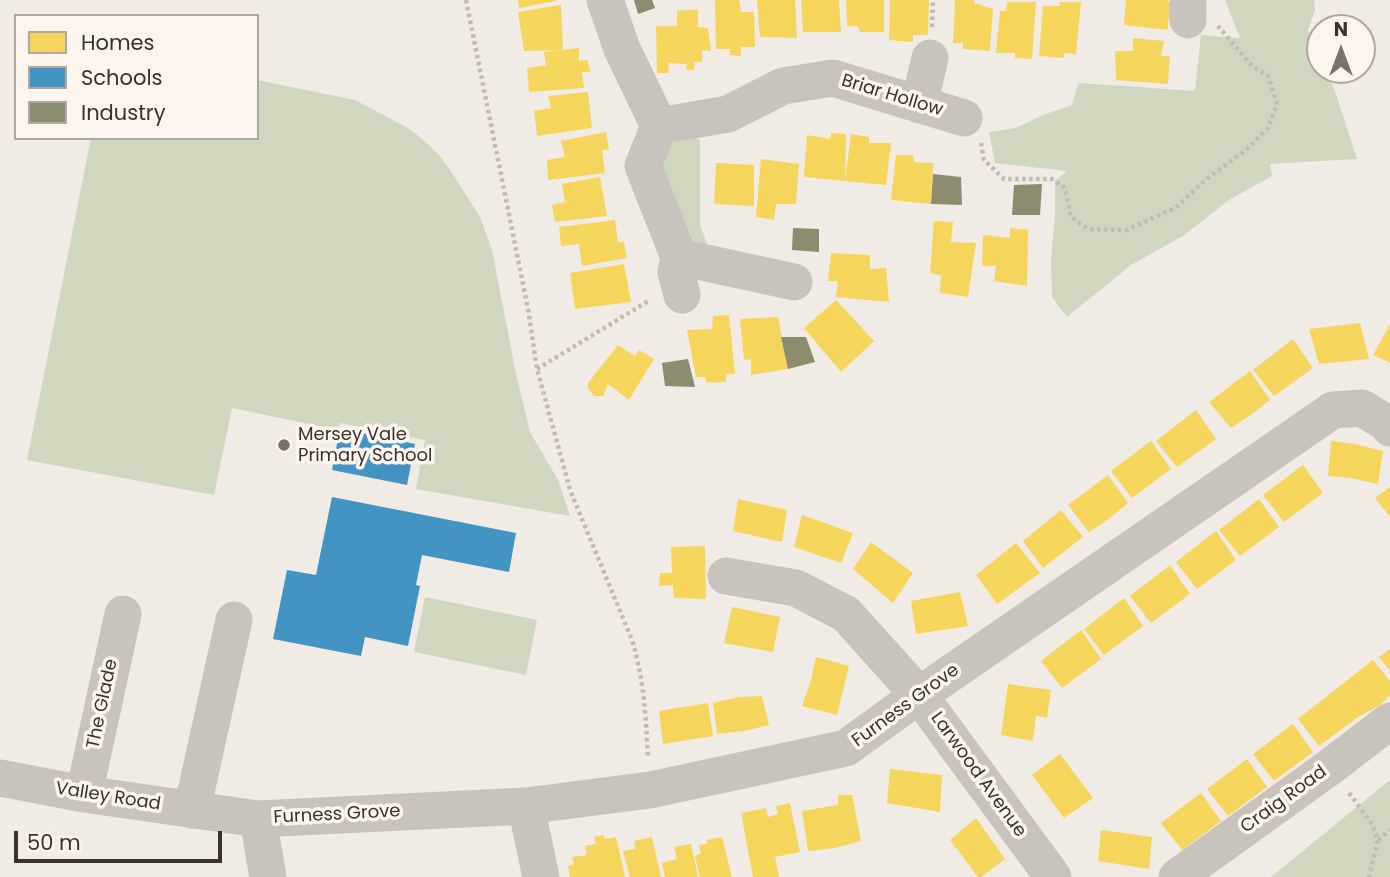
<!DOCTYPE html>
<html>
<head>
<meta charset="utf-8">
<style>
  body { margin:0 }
  #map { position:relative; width:1390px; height:877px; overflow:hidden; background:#f0ebe5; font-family:Poppins,sans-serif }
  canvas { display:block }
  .legend { position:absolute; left:14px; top:14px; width:245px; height:126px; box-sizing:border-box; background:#fbf5ee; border:2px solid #aea6a0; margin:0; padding:9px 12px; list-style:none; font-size:21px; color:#3b302b }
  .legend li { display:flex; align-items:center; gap:14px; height:35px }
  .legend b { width:35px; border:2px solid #aea6a0 }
  .north { position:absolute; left:1306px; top:14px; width:70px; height:70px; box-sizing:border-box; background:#fbf5ee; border:2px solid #aea6a0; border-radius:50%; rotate:0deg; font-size:19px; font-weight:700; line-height:28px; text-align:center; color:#3b302b }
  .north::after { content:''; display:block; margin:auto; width:24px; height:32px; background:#7a716c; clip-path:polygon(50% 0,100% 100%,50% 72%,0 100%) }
  .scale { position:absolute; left:14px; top:831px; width:208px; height:32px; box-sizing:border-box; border:4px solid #3b302b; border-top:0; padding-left:9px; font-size:21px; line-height:24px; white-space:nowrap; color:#3b302b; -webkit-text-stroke:5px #fbf5ee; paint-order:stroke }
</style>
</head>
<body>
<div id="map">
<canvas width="1390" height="877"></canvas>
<ul class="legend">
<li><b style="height:19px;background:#f6d55c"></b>Homes</li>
<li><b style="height:19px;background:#4393c3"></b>Schools</li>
<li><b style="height:19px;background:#8c8c6e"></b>Industry</li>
</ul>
<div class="north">N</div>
<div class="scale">50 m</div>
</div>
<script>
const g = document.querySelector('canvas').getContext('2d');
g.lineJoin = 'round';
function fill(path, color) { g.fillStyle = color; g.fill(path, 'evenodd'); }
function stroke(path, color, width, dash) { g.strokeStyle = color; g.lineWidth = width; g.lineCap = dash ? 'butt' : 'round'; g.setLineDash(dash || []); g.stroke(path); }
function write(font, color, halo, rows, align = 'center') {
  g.font = font + ' Poppins,sans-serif'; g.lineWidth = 7; g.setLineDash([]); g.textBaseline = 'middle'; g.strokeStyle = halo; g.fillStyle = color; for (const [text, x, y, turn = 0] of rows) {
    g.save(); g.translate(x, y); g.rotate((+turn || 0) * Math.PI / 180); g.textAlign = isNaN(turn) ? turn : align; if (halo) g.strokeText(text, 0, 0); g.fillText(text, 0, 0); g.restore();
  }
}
fill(new Path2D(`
  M1225 0H1314L1315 10 1308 30 1320 56V70H1326L1336 94 1357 159 1270 164 1272 176 1229 200 1183 236 1131 265 1067 317 1052 297 1051 259 1055 215V181L1067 171 995 163 989 132 1016 128 1043 115 1072 105 1078 83 1195 91 1201 35 1240 38Z
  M257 80 355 100 408 128 421 138 440 156 452 173 480 217 492 250 516 374 530 432 558 480 570 516 416 489 425 440 340 423 338 430 232 408 214 495 27 460 91 138H257Z
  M689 135 700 140V225L710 252 693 251 654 171 666 144Z
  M425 597 537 620 526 675 414 652Z
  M1390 780V877H1271Z`), '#d1d6bf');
fill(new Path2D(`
  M518 0H556V1L519 8Z
  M715 0H739L741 12H754L755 47H741V56L730 55V49H716Z
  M757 0H795L797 38 760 37Z
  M801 0H839L841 32H803Z
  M846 0H884V32H860L858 26H847Z
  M890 0H929L928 35H913V42L889 40Z
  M955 0H974V3L993 9 990 51 963 49V43H953Z
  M1126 0H1168V2H1176V19H1168V30L1124 25Z
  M1007 2H1036L1032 59 1015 58V53H996L1000 11H1006Z
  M1059 2H1081L1076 54 1064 53V58L1039 56 1043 6H1060Z
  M561 5 563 50 579 48V61L587 60 591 72H582L584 88 529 92 527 68 546 65 544 52 559 50 524 51 518 12Z
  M698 9V27L708 28 711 51 702 50V62H694V70H686L687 64 668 63 669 73H657L656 26H677V11Z
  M1133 38 1164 41 1161 56H1170L1168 84 1116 80 1115 51H1133Z
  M588 92 592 128 537 136 534 111 551 108 548 96Z
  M606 132 609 150H602L605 173 548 180 547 160 565 157 561 141Z
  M831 133 846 134 845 181 851 134 869 137V143H891L886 185 804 177 807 135 830 139Z
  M896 155H913L914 162 933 163 931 204 891 200Z
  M761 159 799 164 796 204H776L774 220 756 217Z
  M716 163 754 165V206L714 204Z
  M600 177 607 216 555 222 552 205 565 202 562 184Z
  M615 220 618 242H624L627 258 582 266 579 244 561 246 559 227Z
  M934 221 953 222 951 242 976 243 968 297 940 293 941 275 930 273Z
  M1010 228 1028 230 1027 286 994 281 996 266H982L983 235 1010 238Z
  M831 253 870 255V269L886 268 889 302 836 297 838 281H828Z
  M624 264 631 302 575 309 570 273Z
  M836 300 874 341 841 372 804 328Z
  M729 315 735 374H726V382L707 383 705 377H696L687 330 712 329 713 316Z
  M778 317 788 369 751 375V359L744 360 740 319Z
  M1360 323 1369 359 1319 364 1309 329Z
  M1390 324V363L1373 355Z
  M1293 339 1313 368 1274 396 1253 370Z
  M618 345 635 356 639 350 654 359 629 400 608 384 603 396H594L588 388V383Z
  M1250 371 1270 400 1252 414 1231 428 1209 402Z
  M1196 410 1216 439 1177 467 1156 441Z
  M1151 441 1171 469 1132 498 1111 471Z
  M1331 441 1355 444 1383 451 1378 484 1351 478 1328 476Z
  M1303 465 1323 493 1284 522 1263 495Z
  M1108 475 1128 503 1110 518 1089 532 1068 505Z
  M1390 487V517L1375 498Z
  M738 499 787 510 782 542 733 531Z
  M1259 499 1279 527 1240 556 1219 530Z
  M1061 510 1083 537 1043 568 1023 541Z
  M802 515 853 533 841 563 794 547Z
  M1216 531 1236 560 1197 589 1176 562Z
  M871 542 913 573 893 603 853 569Z
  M1016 543 1040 573 997 604 976 575Z
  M705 546 706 599 674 598 673 585 659 586 660 573H672L671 547Z
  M1170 565 1190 594 1151 623 1130 596Z
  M960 592 968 626 916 634 911 601Z
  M1124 598 1143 626 1104 655 1084 629Z
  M732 607 780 617 773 652 724 643Z
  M1081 630 1101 659 1062 688 1041 661Z
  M1390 649V671L1379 657Z
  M816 657 849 666 837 715 802 706 811 680Z
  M1373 660 1390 681V695L1380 705 1358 717 1319 746 1298 719Z
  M1008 684 1051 690 1047 718 1036 716 1033 741 1001 735Z
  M762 696 769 725 744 731 717 734 713 703 739 697Z
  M708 703 713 736 663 744 659 711Z
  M1293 724 1313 752 1274 781 1253 754Z
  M1060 754 1093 798 1064 818 1032 775Z
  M1247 759 1267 787 1228 816 1207 789Z
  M890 769 942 775 940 812 887 803Z
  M1201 793 1221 821 1182 850 1161 823Z
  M838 795H852L861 841 835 848 808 851 802 811 838 805Z
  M790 803 800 852 775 857 779 877H753L741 813 766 808 768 817 778 814 776 806Z
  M976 818 1005 859 981 877H978L950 840Z
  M1101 830 1152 837 1149 869 1098 861Z
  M603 835 605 839 616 837 625 877H570L568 866 574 864 572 857 587 855 585 846 596 844 594 837Z
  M652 837 661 877H630L623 851 635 849 634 841Z
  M722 837 732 877H700L695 856 701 853 699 845 707 844V840Z
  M691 844 698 877H665L662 863 677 859 674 847Z`), '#f6d55c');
fill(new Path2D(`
  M340 428 415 444 407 485 332 470Z
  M332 497 516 533 509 572 422 555 416 585 420 586 408 646 365 637 361 656 273 639 287 570 316 575Z`), '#4393c3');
fill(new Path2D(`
  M634 0H652L655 8 638 14Z
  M933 174 961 177 962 205 931 204Z
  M1042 184 1040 215H1012L1014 185Z
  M793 228 819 229V252L792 250Z
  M781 337H806L815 362 788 369Z
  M688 359 695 387 665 386 662 363Z`), '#8c8c6e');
stroke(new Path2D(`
  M466 0 528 309 537 369 570 490 632 640C644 679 646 717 648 758
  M932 27 933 0
  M981 143 984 160 1004 179H1052L1065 188 1071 217 1088 229 1126 230 1175 208 1208 178 1246 150 1268 128 1277 104 1268 76 1252 66 1218 26
  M537 369 650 300
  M1349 793 1372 824 1378 840 1369 877
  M1378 840 1390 830`), '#c2bbb6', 4.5, [3.5, 3.5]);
stroke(new Path2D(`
  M605 0 622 49 659 126 643 166 679 257 676 272 682 295
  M1188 0V20
  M919 105 930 58
  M659 126 728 114 783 86 833 78 964 118
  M679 257 794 282
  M726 576 796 588 846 614 919 695 1053 877
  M0 778 84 794 258 819 526 806 650 790 846 748 919 695 1333 410 1362 408 1386 423 1390 428
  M84 794 123 614
  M526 806 541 877
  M192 810 234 620
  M258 819 268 877
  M1177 877 1330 767 1390 721`), '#c9c3be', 37);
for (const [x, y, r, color] of [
  [284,445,7,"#7a716c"]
]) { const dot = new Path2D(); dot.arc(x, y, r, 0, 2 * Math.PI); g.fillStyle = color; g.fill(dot); stroke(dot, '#fbf5ee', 2.5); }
write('18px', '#3b302b', '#fbf5ee', [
  ["Briar Hollow",892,96,17],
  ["The Glade",103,704,-78],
  ["Furness Grove",906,706,-36],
  ["Larwood Avenue",978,775,54],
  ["Valley Road",108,797,9],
  ["Craig Road",1284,800,-36],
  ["Furness Grove",337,815,-3]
]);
write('18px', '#3b302b', '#fbf5ee', [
  ["Mersey Vale",298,435],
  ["Primary School",298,456]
], 'left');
</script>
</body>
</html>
